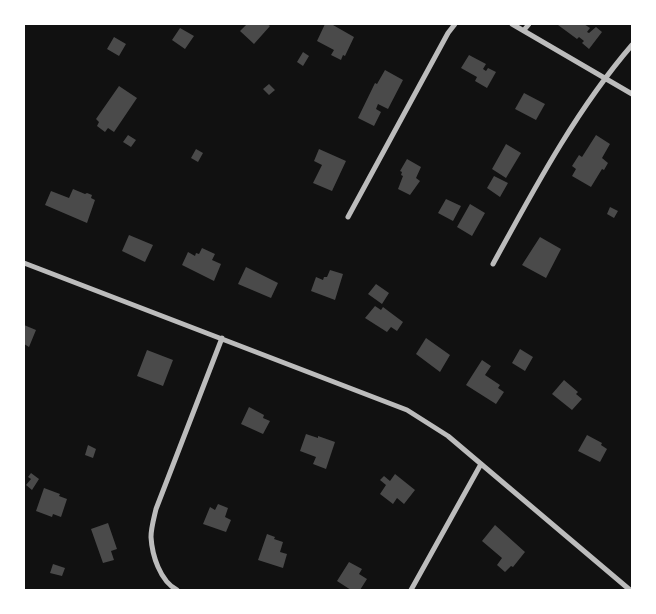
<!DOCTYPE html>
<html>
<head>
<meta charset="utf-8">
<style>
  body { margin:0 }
  #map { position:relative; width:656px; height:614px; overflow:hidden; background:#111; font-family:Manrope,sans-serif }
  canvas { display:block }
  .frame { position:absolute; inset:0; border:25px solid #fff; pointer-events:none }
</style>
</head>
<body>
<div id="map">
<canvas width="656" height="614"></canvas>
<div class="frame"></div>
</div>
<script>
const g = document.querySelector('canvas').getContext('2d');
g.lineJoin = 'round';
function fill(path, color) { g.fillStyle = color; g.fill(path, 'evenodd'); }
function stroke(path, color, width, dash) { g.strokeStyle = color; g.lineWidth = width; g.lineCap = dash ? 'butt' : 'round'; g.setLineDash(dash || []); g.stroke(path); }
fill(new Path2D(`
  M247 24H267L270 26 254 44 240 31Z
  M325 24 333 25 354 37 345 56 343 55 341 60 331 55 334 50 317 41Z
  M559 24H584L590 28 587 32 589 33 596 27 602 32 589 49 582 43 584 41 579 37 577 39 558 25Z
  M180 28 194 36 185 49 172 40Z
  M114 37 126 44 119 56 107 49Z
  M303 52 309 56 303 66 297 62Z
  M469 55 486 64 483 69 486 71 488 68 496 72 487 88 475 81 477 77 461 68Z
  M385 70 403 80 388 109 378 104 376 109 381 112 374 126 358 118 375 83 377 84Z
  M269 84 275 90 269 95 263 89Z
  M119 86 137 98 114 132 108 128 105 132 97 126 99 122 96 119Z
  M524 93 545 104 536 120 515 109Z
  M128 135 136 140 131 147 123 142Z
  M596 135 610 144 602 158 608 163 604 170 602 169 591 187 572 176 576 169 572 166 579 155 582 157Z
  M506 144 521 153 506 178 492 169Z
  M196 149 203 153 198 162 191 158Z
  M319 149 346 161 332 191 313 183 322 165 314 161Z
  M407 159 421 167 416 178 420 181 410 195 398 189 403 176 401 175 402 172 400 171Z
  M494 176 508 183 500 197 487 188Z
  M73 189 85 194 87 193 92 195 91 198 95 200 87 223 45 205 51 191 69 198Z
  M446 199 461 206 453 221 438 213Z
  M470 204 485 213 472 236 457 227Z
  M610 207 618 211 614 218 607 214Z
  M129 235 153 245 145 262 122 251Z
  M540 237 561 249 546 278 522 265Z
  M202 248 215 254 212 260 221 264 214 281 182 265 188 252 195 256 196 253 199 254Z
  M246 267 278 283 271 298 238 284Z
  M330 270 343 274 335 300 311 291 316 277 323 280 324 277H327Z
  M376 284 389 293 382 304 368 294Z
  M375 306 381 310 383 307 403 322 397 331 391 327 387 332 365 318Z
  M24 325 36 330 29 347 24 344Z
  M426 338 450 355 440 372 416 354Z
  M520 349 533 357 525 371 512 363Z
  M147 350 173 360 163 386 137 376Z
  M482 360 491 366 485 375 500 385 498 388 504 392 496 404 466 385Z
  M564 380 578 392 576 394 582 399 572 410 552 394Z
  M249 407 264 415 263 418 270 421 263 434 241 424Z
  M306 434 318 438V436L335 442 326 469 313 464 316 457 300 451Z
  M587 435 602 443 601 445 607 449 600 462 578 451Z
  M88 445 96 449 93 458 85 455Z
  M31 473 39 479 32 490 26 485 31 479 28 477Z
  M395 474 415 490 404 504 397 498 393 504 380 494 386 485 380 480 384 476 390 481Z
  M44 488 60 494 59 496 67 499 61 517 53 514 52 517 36 511Z
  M218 504 228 508 225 517 231 520 226 532 203 524 210 507 215 510Z
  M108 523 117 549 111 551 114 560 103 563 91 529Z
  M495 525 525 552 513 567 511 566 505 572 497 565 502 558 482 541Z
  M267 534 275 537 274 539 283 542 280 552 287 554 283 568 258 560Z
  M349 562 362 569 359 574 367 579 360 590H351L337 581Z
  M53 564 65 568 62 576 50 573Z`), '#4a4a4a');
stroke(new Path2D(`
  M512 24 632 94
  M524 30 529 24
  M348 217 448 33 455 24
  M24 263 407 410 448 436 630 590
  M493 264C534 189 576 110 632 45
  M177 590C160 581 152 555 151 537 151 528 154 518 156 509L222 338
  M411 590 481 464`), '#bcbcbc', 5);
</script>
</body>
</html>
